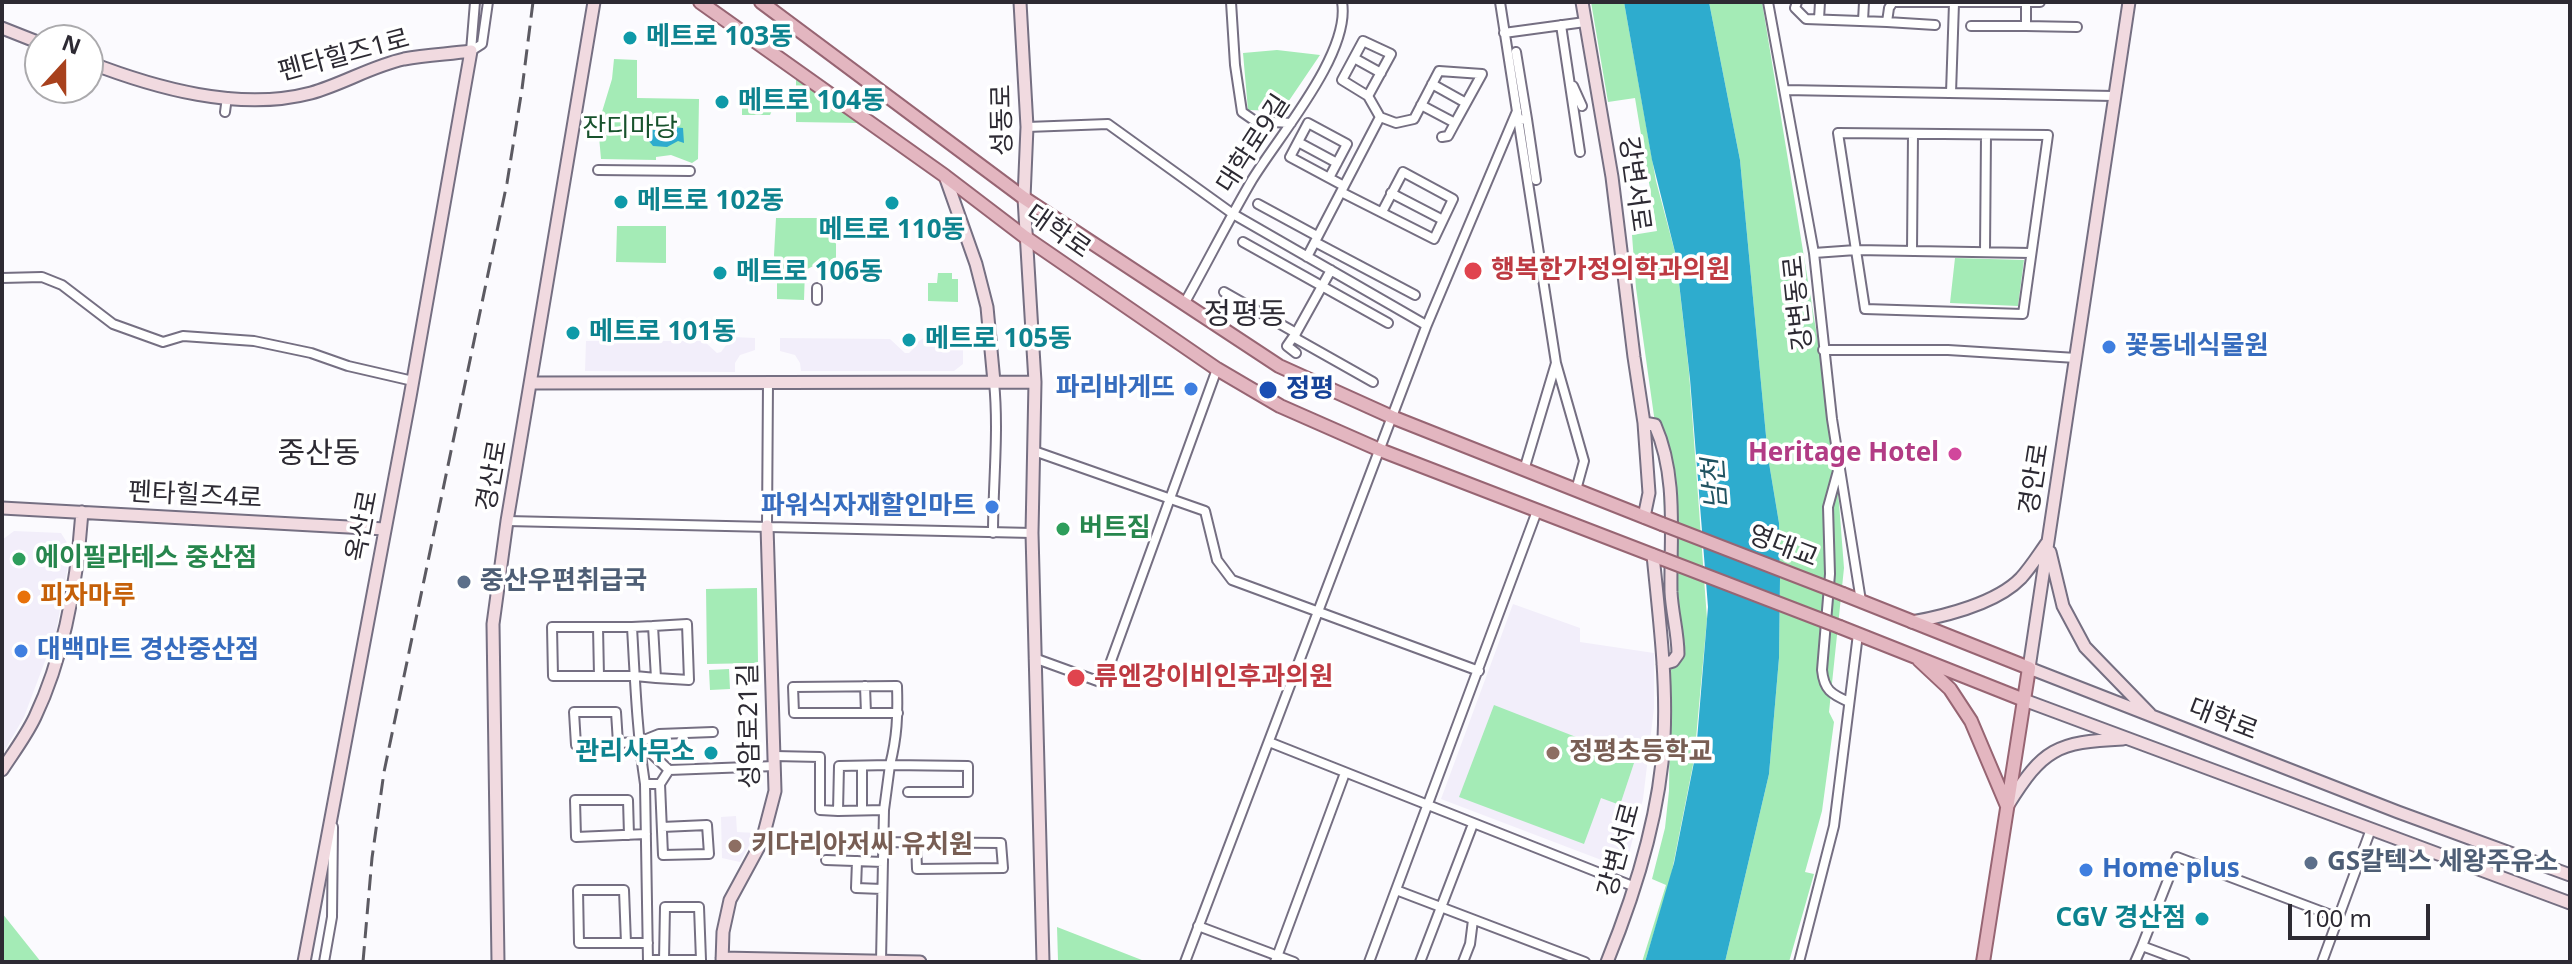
<!DOCTYPE html>
<html>
<head>
<meta charset="utf-8">
<style>
  body { margin:0 }
  #map { position:relative; width:2572px; height:964px; overflow:hidden; background:#fbfafe; font-family:"Noto Sans",sans-serif }
  canvas { display:block }
  .frame { position:absolute; inset:0; border:4px solid #2d2a33; pointer-events:none }
  .north { position:absolute; left:24px; top:24px; width:80px; height:80px; box-sizing:border-box; background:#fff; border:2px solid #abaaad; border-radius:50%; rotate:21deg; font-size:22px; font-weight:700; line-height:32px; text-align:center; color:#2d2a33 }
  .north::after { content:''; display:block; margin:auto; width:28px; height:36px; background:#a8411d; clip-path:polygon(50% 0,100% 100%,50% 72%,0 100%) }
  .scale { position:absolute; left:2288px; top:904px; width:142px; height:36px; box-sizing:border-box; border:4px solid #2d2a33; border-top:0; padding-left:10px; font-size:24px; line-height:28px; white-space:nowrap; color:#2d2a33; -webkit-text-stroke:6px #fff; paint-order:stroke }
</style>
</head>
<body>
<div id="map">
<canvas width="2572" height="964"></canvas>
<div class="frame"></div>
<div class="north">N</div>
<div class="scale">100 m</div>
</div>
<script>
const g = document.querySelector('canvas').getContext('2d');
g.lineJoin = 'round';
function fill(path, color) { g.fillStyle = color; g.fill(path, 'evenodd'); }
function stroke(path, color, width, dash) { g.strokeStyle = color; g.lineWidth = width; g.lineCap = dash ? 'butt' : 'round'; g.setLineDash(dash || []); g.stroke(path); }
function write(font, color, halo, rows, align = 'center') {
  g.font = font + ' "Noto Sans","Noto Sans KR",sans-serif'; g.lineWidth = 7; g.setLineDash([]); g.textBaseline = 'middle'; g.strokeStyle = halo; g.fillStyle = color; for (const [text, x, y, turn = 0] of rows) {
    g.save(); g.translate(x, y); g.rotate((+turn || 0) * Math.PI / 180); g.textAlign = isNaN(turn) ? turn : align; if (halo) g.strokeText(text, 0, 0); g.fillText(text, 0, 0); g.restore();
  }
}
fill(new Path2D(`
  M732 337 755 338V350L740 355 735 363V372L585 371 586 341H704L717 353 721 352Z
  M925 337H963V364L954 371H801L800 363 795 355 780 351V338L890 339 905 353H909L916 346 915 344Z
  M14 531 61 533 71 549 56 632 24 717 2 755V540Z
  M1513 604 1580 628V642L1654 653V708L1643 799 1625 869 1441 799Z
  M736 816 737 832 756 833 740 862 722 858 721 817Z`), '#f2eefa');
fill(new Path2D(`
  M1591 2H1624L1656 181 1676 256 1689 372 1707 619 1694 760 1671 876 1645 962H1642L1666 885 1652 879 1665 828 1669 791 1671 639 1666 579 1663 480 1636 288 1632 235 1657 231 1635 98 1608 102Z
  M1709 2H1762L1819 348 1839 503 1844 568 1829 712 1834 722 1822 811 1805 872 1814 874 1789 962H1725L1769 774 1779 658 1780 579 1779 523 1768 457 1740 160Z
  M1277 50 1320 55 1282 111 1248 110 1243 53Z
  M614 59 637 60V98L699 99 698 159 692 163 671 155 656 157V160L601 159 598 125 612 79Z
  M796 77 859 123 796 122Z
  M742 99H777L770 115H742Z
  M776 218H843V230H836V263H820L805 270 804 300 777 299V279L774 255Z
  M617 226H666V263L616 262Z
  M1955 258 2024 260 2018 306 1950 303Z
  M938 273H952V279H958V302L928 301V283H937Z
  M757 588 758 663 707 664 706 589Z
  M729 669 730 689 710 690 709 670Z
  M1494 705 1635 760 1620 805 1601 798 1584 844 1459 797Z
  M2 913 41 962H2Z
  M1057 927 1147 962 1058 960Z`), '#a4ebb6');
fill(new Path2D(`
  M1624 2H1709L1740 160 1768 457 1779 523 1780 579 1779 658 1769 774 1725 962H1645L1674 863 1696 752 1708 607 1690 379 1676 256 1652 160Z
  M672 127 683 128 684 143 678 141 667 147 653 146 644 135 648 130H672Z`), '#2eacce');
const street = new Path2D(`
  M1231 2 1235 65 1242 112 1255 121 1291 123
  M1500 2 1556 363 1524 470
  M1768 2 1814 253 1832 419 1861 601
  M1797 2 1795 8 1806 19 1887 22 1889 8 1893 2
  M1893 2H2040
  M2026 2V26L2077 27
  M1819 19 1820 2
  M1863 21 1864 2
  M1887 22 1935 25
  M1561 25 1580 152
  M1971 26H2026
  M1504 33 1585 22
  M471 51 482 44 488 2
  M471 51 475 2
  M1516 52 1527 119 1518 120
  M1354 58 1381 73
  M1432 84 1466 103
  M1573 86 1582 106
  M1785 90 2114 96
  M1951 93 1954 3
  M1368 96 1391 54 1363 41 1342 80 1368 96 1380 117 1396 123 1414 119 1439 71 1482 74 1455 123 1421 105
  M225 112 227 97
  M1527 119 1536 180
  M1027 127 1108 124 1233 214 1426 325
  M1838 133 2048 135 2023 314 1865 309Z
  M1442 137 1448 136 1455 123
  M1298 142 1337 163
  M598 170 690 171
  M1329 178 1347 144 1308 123 1290 157 1344 186
  M1341 192 1434 239 1453 199 1403 172 1382 212
  M1391 193 1443 220
  M1258 204 1317 236
  M1243 242 1388 323
  M1315 242 1415 295
  M1912 250 1913 134
  M1985 251 1986 135
  M1814 253 1856 250 2031 253
  M1307 257 1380 117
  M2 278 42 277 62 285 113 324 163 342 183 336 254 341 311 353 348 366 413 381
  M1224 292 1296 333 1331 270
  M817 300V288
  M1184 304C1207 263 1228 221 1252 180 1278 137 1351 53 1342 2
  M1296 333 1295 338 1373 382
  M1823 350H1948L2076 358
  M1296 353 1287 346 1296 333
  M1556 363 1584 461 1576 490
  M1034 451 1205 511 1217 560 1232 580 1479 671
  M1839 467 1828 507 1830 574 1822 670C1824 690 1831 694 1849 702
  M507 521 1032 533
  M767 526 768 383
  M993 533C993 483 999 432 994 382
  M653 626 687 624 689 680 656 678
  M598 627 599 676
  M632 627 653 626 656 678 635 676H553L552 627H632C635 680 637 732 645 784H660L669 770
  M1034 658 1103 683 1217 369
  M865 686 866 713
  M898 713H794L793 687 897 686C898 716 897 737 890 765L968 766V792H908
  M639 742 659 734 713 732
  M1269 742 1635 887
  M618 743 616 712H574L576 745 639 742 669 770 775 766
  M775 756 820 757V810L838 811
  M645 784 648 962
  M660 784 663 855 709 854 707 825 662 827
  M862 810V766
  M629 835 628 800H575L576 837 646 834
  M883 842 1001 843 1003 868 917 869 916 842
  M826 860 883 862
  M857 861 856 888 882 889
  M1396 890 1585 962
  M1198 926 1294 962
  M626 943 624 890H578L579 943H648
  M2142 946 2177 857 2339 918
  M648 960H701L699 907H665L664 960
  M881 961 884 810 890 765 839 766 838 811 884 810
  M324 962 332 917 333 827
  M1185 962 1426 327 1517 111
  M1275 962 1345 773
  M1369 962 1537 511
  M1420 962 1473 824
  M1463 962 1470 944 1473 920
  M1799 962 1834 826 1858 634
  M2135 962 2142 946 2185 962
  M2322 962 2371 829`);
const secondary = new Path2D(`
  M1020 2 1027 127 1024 198 1035 382 1032 533 1043 962
  M1582 2 1612 177 1634 357 1644 423 1649 493 1644 517
  M2129 2 2029 668 2398 812 2570 875
  M2 28 40 43
  M88 62C155 88 239 112 311 93 343 84 372 66 404 59 426 55 449 54 471 51L410 397 304 962
  M945 176 976 264 987 307 994 382
  M532 383 1035 382
  M1644 423 1655 425C1678 477 1670 536 1671 592 1672 613 1678 633 1678 654L1673 661 1663 664
  M2 508 385 529
  M2050 552 2063 606 2085 647 2150 714
  M1912 622C1945 616 1997 603 2021 578 2031 567 2039 554 2047 543
  M2024 700 2570 903
  M2 770C13 753 26 736 35 717 65 654 77 582 82 512
  M2008 805C2043 749 2056 742 2123 739
  M722 958 920 962
  M498 962 493 624 507 521 594 2
  M722 962 723 932 730 900 762 841 775 791 767 526
  M1607 962C1636 891 1660 815 1664 738 1667 677 1659 616 1653 555`);
const primary = new Path2D(`
  M700 2 945 176 1025 237 1217 369 1280 406 1380 450 1663 559
  M761 2 1024 198 1279 366 1392 417 1662 524
  M1843 594 2029 668 1983 962
  M1840 627 2024 700
  M1919 660 1950 689 1971 721 2007 806`);
stroke(street, '#756f82', 12);
stroke(secondary, '#756f82', 15);
stroke(primary, '#976573', 16);
stroke(street, '#fff', 8);
stroke(secondary, '#f1dae0', 11);
stroke(primary, '#e3b6c0', 12);
stroke(new Path2D(`
  M363 962 372 858 384 772 507 183 522 89 533 2`), '#5c5a62', 3, [16, 8]);
const primaryBridge = new Path2D(`
  M1662 524 1843 594
  M1663 559 1840 627`);
stroke(primaryBridge, '#976573', 16, []);
stroke(primaryBridge, '#e3b6c0', 12);
for (const [x, y, r, color] of [
  [630,38,8,"#0f9aa8"],
  [722,102,8,"#0f9aa8"],
  [621,202,8,"#0f9aa8"],
  [892,203,8,"#0f9aa8"],
  [1473,271,10,"#e0444e"],
  [720,273,8,"#0f9aa8"],
  [573,333,8,"#0f9aa8"],
  [909,340,8,"#0f9aa8"],
  [2109,347,8,"#3f7fe0"],
  [1191,389,8,"#3f7fe0"],
  [1268,390,10,"#1a4fb4"],
  [1955,454,8,"#d1479c"],
  [992,507,8,"#3f7fe0"],
  [1063,529,8,"#2e9e5b"],
  [19,559,8,"#2e9e5b"],
  [464,582,8,"#5c6f8a"],
  [24,597,8,"#e8710a"],
  [21,651,8,"#3f7fe0"],
  [1076,678,10,"#e0444e"],
  [711,753,8,"#0f9aa8"],
  [1553,753,8,"#8d6e63"],
  [735,846,8,"#8d6e63"],
  [2311,863,8,"#5c6f8a"],
  [2086,870,8,"#3f7fe0"],
  [2202,919,8,"#0f9aa8"]
]) { const dot = new Path2D(); dot.arc(x, y, r, 0, 2 * Math.PI); g.fillStyle = color; g.fill(dot); stroke(dot, '#fff', 3); }
write('bold 26px', '#0d838f', '#fff', [
  ["메트로 103동",646,38],
  ["메트로 104동",738,102],
  ["메트로 102동",637,202],
  ["메트로 110동",892,231,"center"],
  ["메트로 106동",736,273],
  ["메트로 101동",589,333],
  ["메트로 105동",925,340],
  ["관리사무소",695,753,"right"],
  ["CGV 경산점",2186,919,"right"]
], 'left');
write('26px', '#2d2a33', '#fff', [
  ["펜타힐즈1로",344,56,-15],
  ["성동로",1003,120,-91],
  ["대학로9길",1254,144,-57],
  ["강변서로",1634,184,82],
  ["대학로",1058,232,35],
  ["강변동로",1799,303,-96],
  ["경산로",493,476,-80],
  ["경안로",2035,479,-81],
  ["펜타힐즈4로",195,496,3],
  ["옥산로",363,526,-79],
  ["영대교",1783,547,21],
  ["대학로",2223,720,21],
  ["성암로21길",750,726,-91],
  ["강변서로",1620,850,-75]
]);
write('26px', '#17522c', '#fff', [
  ["잔디마당",630,129]
]);
write('bold 26px', '#be3a42', '#fff', [
  ["행복한가정의학과의원",1491,271],
  ["류엔강이비인후과의원",1094,678]
], 'left');
write('bold 26px', '#366cbe', '#fff', [
  ["꽃동네식물원",2125,347],
  ["파리바게뜨",1175,389,"right"],
  ["파워식자재할인마트",976,507,"right"],
  ["대백마트 경산중산점",37,651],
  ["Home plus",2102,870]
], 'left');
write('bold 26px', '#164399', '#fff', [
  ["정평",1286,390]
], 'left');
write('bold 26px', '#b23c85', '#fff', [
  ["Heritage Hotel",1939,454]
], 'right');
write('bold 26px', '#27864d', '#fff', [
  ["버트짐",1079,529],
  ["에이필라테스 중산점",35,559]
], 'left');
write('bold 26px', '#4e5e75', '#fff', [
  ["중산우편취급국",480,582],
  ["GS칼텍스 세왕주유소",2327,863]
], 'left');
write('bold 26px', '#c56008', '#fff', [
  ["피자마루",40,597]
], 'left');
write('bold 26px', '#785e54', '#fff', [
  ["정평초등학교",1569,753],
  ["키다리아저씨 유치원",751,846]
], 'left');
write('italic 28px', '#215361', '#fff', [
  ["남천",1716,484,-94]
]);
write('30px', '#2d2a33', '#fff', [
  ["정평동",1245,315],
  ["중산동",319,454]
]);
</script>
</body>
</html>
